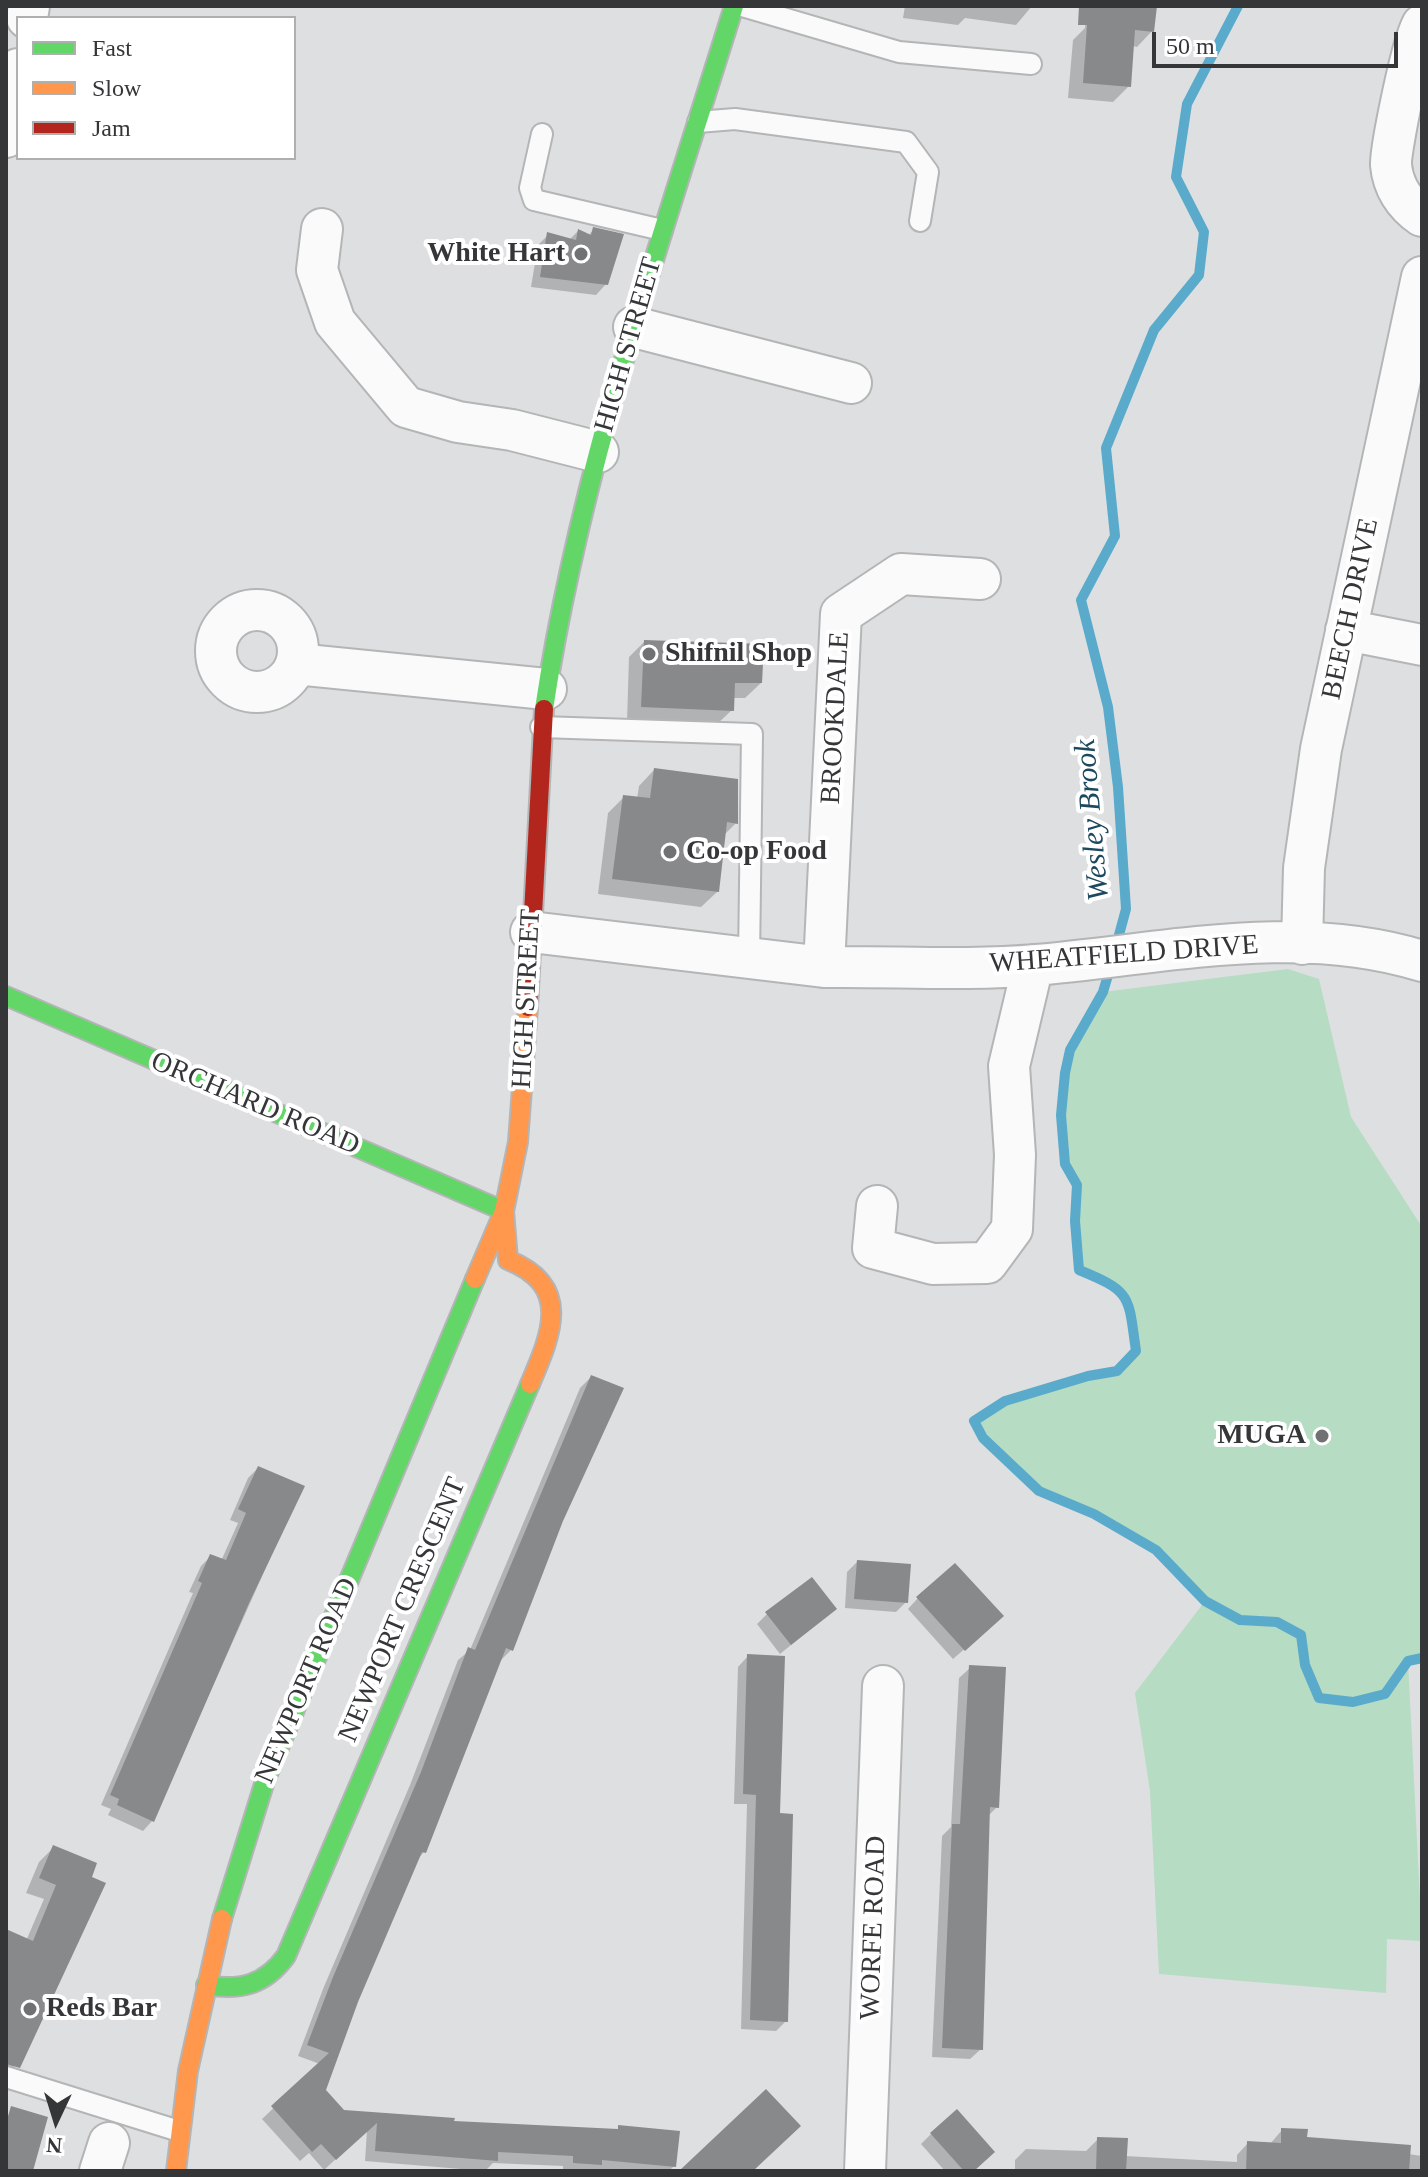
<!DOCTYPE html>
<html>
<head>
<meta charset="utf-8">
<style>
  body { margin:0 }
  #map { position:relative; width:1428px; height:2177px; overflow:hidden; background:#dddfe1; font-family:Georgia,serif }
  canvas { display:block }
  .frame { position:absolute; inset:0; border:8px solid #353638; pointer-events:none }
  .legend { position:absolute; left:16px; top:16px; width:280px; height:144px; box-sizing:border-box; background:#fff; border:2px solid #aeafaf; margin:0; padding:10px 14px; list-style:none; font-size:24px; color:#353638 }
  .legend li { display:flex; align-items:center; gap:16px; height:40px }
  .legend b { width:40px; border:2px solid #aeafaf }
  .north { position:absolute; left:16px; top:2081px; width:80px; height:80px; -webkit-text-stroke:6px #fff; paint-order:stroke; rotate:184deg; font-size:22px; font-weight:700; line-height:32px; text-align:center; color:#353638 }
  .north::after { content:''; display:block; margin:auto; width:28px; height:36px; background:#353638; clip-path:polygon(50% 0,100% 100%,50% 72%,0 100%) }
  .scale { position:absolute; left:1152px; top:32px; width:246px; height:36px; box-sizing:border-box; border:4px solid #353638; border-top:0; padding-left:10px; font-size:24px; line-height:28px; white-space:nowrap; color:#353638; -webkit-text-stroke:6px #fff; paint-order:stroke }
</style>
</head>
<body>
<div id="map">
<canvas width="1428" height="2177"></canvas>
<div class="frame"></div>
<ul class="legend">
<li><b style="height:10px;background:#63d668"></b>Fast</li>
<li><b style="height:10px;background:#ff974d"></b>Slow</li>
<li><b style="height:10px;background:#b3261e"></b>Jam</li>
</ul>
<div class="north">N</div>
<div class="scale">50 m</div>
</div>
<script>
const g = document.querySelector('canvas').getContext('2d');
g.lineJoin = 'round';
function fill(path, color) { g.fillStyle = color; g.fill(path, 'evenodd'); }
function stroke(path, color, width, dash) { g.strokeStyle = color; g.lineWidth = width; g.lineCap = dash ? 'butt' : 'round'; g.setLineDash(dash || []); g.stroke(path); }
function write(font, color, halo, rows, align = 'center') {
  g.font = font + ' Georgia,serif'; g.lineWidth = 8; g.setLineDash([]); g.textBaseline = 'middle'; g.strokeStyle = halo; g.fillStyle = color; for (const [text, x, y, turn = 0] of rows) {
    g.save(); g.translate(x, y); g.rotate((+turn || 0) * Math.PI / 180); g.textAlign = isNaN(turn) ? turn : align; if (halo) g.strokeText(text, 0, 0); g.fillText(text, 0, 0); g.restore();
  }
}
fill(new Path2D(`
  M1288 969 1319 979 1351 1117 1422 1227V1658L1408 1661 1422 1941 1387 1939 1386 1993 1159 1974 1150 1791 1135 1693 1205 1601 1156 1550 1094 1514 1039 1491 983 1438 974 1421 1005 1401 1088 1376 1117 1371 1136 1351C1128 1296 1133 1292 1079 1270L1075 1221 1077 1185 1065 1164 1061 1115 1070 1050 1103 992Z`), '#b6dcc3');
fill(new Path2D(`
  M905 6H1032L1016 25 965 18 958 25 903 18Z
  M1086 6H1155L1152 31 1137 47 1132 46 1129 86 1113 102 1068 98 1073 40 1085 28Z
  M594 229 606 284 596 295 531 287 538 245 548 235 569 240 578 231 588 236Z
  M644 642 761 683 745 698H732V710L716 725 627 722 629 657Z
  M654 770 736 823 724 835 717 892 701 907 598 894 608 813 624 797 637 799 639 786Z
  M591 1377 562 1520 511 1650 500 1661 424 1852 417 1860 356 2002 324 2091 343 2112 452 2123 616 2131 619 2127 674 2166 669 2171H563V2166L493 2163 485 2171 365 2161 367 2130 324 2170 309 2153 300 2161 262 2119 320 2064 298 2056 323 1989 410 1785 458 1660 470 1650 580 1388Z
  M258 1468 302 1487 153 1820 143 1831 108 1815 111 1809 101 1805 193 1593 189 1592 201 1566 211 1556 221 1561 238 1523 230 1520 248 1478Z
  M857 1562 906 1602 896 1612 845 1608 847 1572Z
  M918 1598 991 1626 953 1659 908 1609Z
  M835 1609 780 1654 757 1624 767 1614Z
  M748 1656 786 2021 776 2031 741 2029 747 1804H734L738 1667Z
  M970 1668 997 1807 988 1816 981 2049 970 2059 932 2057 942 1836 951 1827 959 1678Z
  M53 1848 95 1864 22 2058 8 2073 6 1931 26 1941 44 1899 26 1893 39 1862Z
  M1282 2130 1305 2139 1422 2156V2171H1015V2160L1026 2149 1086 2151 1098 2139 1125 2156 1237 2162V2155L1248 2143 1270 2144Z
  M931 2134 973 2171H945L921 2144Z`), '#0003');
stroke(new Path2D(`
  M1116 946 1126 909 1118 787 1108 707 1081 600 1115 536 1106 448 1154 330 1199 275 1204 232 1176 177 1187 104 1238 6
  M1111 965 1103 992 1070 1050 1065 1073 1061 1115 1065 1164 1077 1185 1075 1221 1079 1270C1133 1292 1128 1296 1136 1351L1117 1371 1088 1376 1005 1401 974 1421 983 1438 1039 1491 1094 1514 1156 1550 1205 1601 1240 1620 1277 1622 1301 1635 1305 1665 1319 1698 1353 1702 1385 1694 1408 1661 1422 1658`), '#59aacb', 10);
fill(new Path2D(`
  M1079 6H1157L1154 32 1135 30 1131 87 1083 83 1087 25H1078Z
  M593 227 624 234 608 285 540 277 547 232 576 240 578 229 591 235Z
  M644 640 764 644 762 683H735L734 711 641 707Z
  M654 768 738 779V824L727 822 719 892 612 879 623 795 650 798Z
  M591 1375 624 1388 563 1521 513 1651 506 1648 426 1853 422 1852 358 2002 326 2090 344 2110 455 2118 454 2121 618 2129V2125L680 2131 676 2167 602 2160V2165L573 2163V2156L498 2152V2161L375 2151 377 2123 336 2160 321 2144 312 2152 271 2106 329 2053 307 2045 333 1977 421 1772 468 1647 475 1650Z
  M258 1466 305 1486 249 1603 154 1822 117 1805 119 1799 110 1795 202 1583 198 1581 210 1554 226 1560 246 1513 238 1509Z
  M857 1560 911 1564 908 1603 854 1599Z
  M955 1563 1004 1616 965 1651 916 1597Z
  M812 1577 837 1609 791 1645 765 1612Z
  M747 1654 785 1656 780 1813 793 1814 788 2022 750 2020 756 1795 743 1794Z
  M969 1665 1006 1667 999 1808 990 1807 983 2050 942 2048 952 1824H960Z
  M53 1845 97 1863 92 1877 106 1883 20 2068 6 2064V1929L33 1941 56 1885 39 1878Z
  M766 2089 801 2126 753 2171H679Z
  M11 2106 48 2117 33 2171H6V2123Z
  M957 2109 995 2152 974 2171H964L930 2133Z
  M1281 2128 1308 2129 1307 2137 1411 2145 1409 2171H1246L1247 2141 1281 2143Z
  M1097 2137 1128 2138 1126 2171H1096Z`), '#87898b');
const lane = new Path2D(`
  M742 6 899 52 1031 64
  M698 122 735 119 906 142 928 172 920 221
  M542 134 530 188 534 200 662 230
  M541 727 752 734 749 960
  M6 2077 179 2131`);
const street = new Path2D(`
  M27 18 29 6
  M1422 25C1414 34 1390 150 1391 165 1393 186 1404 204 1422 216
  M6 137 18 69
  M322 229 317 270 335 322 406 407 458 422 512 430 598 452
  M634 327 851 383
  M216 651a41 41 0 1 1 82 0a41 41 0 1 1-82 0Z
  M1346 630 1422 645
  M296 664 546 689
  M531 932 824 967 841 614 901 574 980 579
  M1302 944 1304 868 1321 749 1422 277
  M824 967C894 966 966 971 1036 965 1163 954 1297 922 1422 961
  M877 1206 873 1248 933 1264 987 1263 1012 1229 1015 1155 1009 1066 1033 965
  M100 2171 109 2143
  M865 2171 883 1686`);
const fast = new Path2D(`
  M544 709C580 469 662 237 734 6
  M6 996 504 1211
  M222 1919 265 1781 475 1279
  M206 1985C240 1991 265 1985 286 1956L530 1384`);
const slow = new Path2D(`
  M504 1211 508 1260C573 1286 551 1335 530 1384
  M475 1279 504 1211 518 1142 528 1007
  M176 2171 188 2071 222 1919`);
const jam = new Path2D(`
  M528 1007 544 709`);
stroke(lane, '#b3b5b6', 24);
stroke(street, '#b3b5b6', 44);
stroke(fast, '#b3b5b6', 22);
stroke(slow, '#b3b5b6', 22);
stroke(jam, '#b3b5b6', 22);
stroke(lane, '#fafafa', 20);
stroke(street, '#fafafa', 40);
stroke(fast, '#63d668', 18);
stroke(slow, '#ff974d', 18);
stroke(jam, '#b3261e', 18);
for (const [x, y, r, color] of [
  [581,254,8,"#707173"],
  [649,654,8,"#707173"],
  [670,852,8,"#707173"],
  [1322,1436,8,"#707173"],
  [30,2009,8,"#707173"]
]) { const dot = new Path2D(); dot.arc(x, y, r, 0, 2 * Math.PI); g.fillStyle = color; g.fill(dot); stroke(dot, '#fff', 3); }
write('bold 28px', '#353638', '#fff', [
  ["White Hart",565,254,"right"],
  ["Shifnil Shop",665,654],
  ["Co-op Food",686,852],
  ["MUGA",1306,1436,"right"],
  ["Reds Bar",46,2009]
], 'left');
write('28px', '#353638', '#fff', [
  ["HIGH STREET",629,345,-74],
  ["BEECH DRIVE",1351,609,-78],
  ["BROOKDALE",836,718,-87],
  ["WHEATFIELD DRIVE",1124,955,-4],
  ["HIGH STREET",527,999,-87],
  ["ORCHARD ROAD",255,1104,23],
  ["NEWPORT CRESCENT",403,1610,-67],
  ["NEWPORT ROAD",307,1681,-67],
  ["WORFE ROAD",874,1928,-88]
]);
write('italic 30px', '#1c495d', '#fff', [
  ["Wesley Brook",1093,820,-95]
]);
</script>
</body>
</html>
